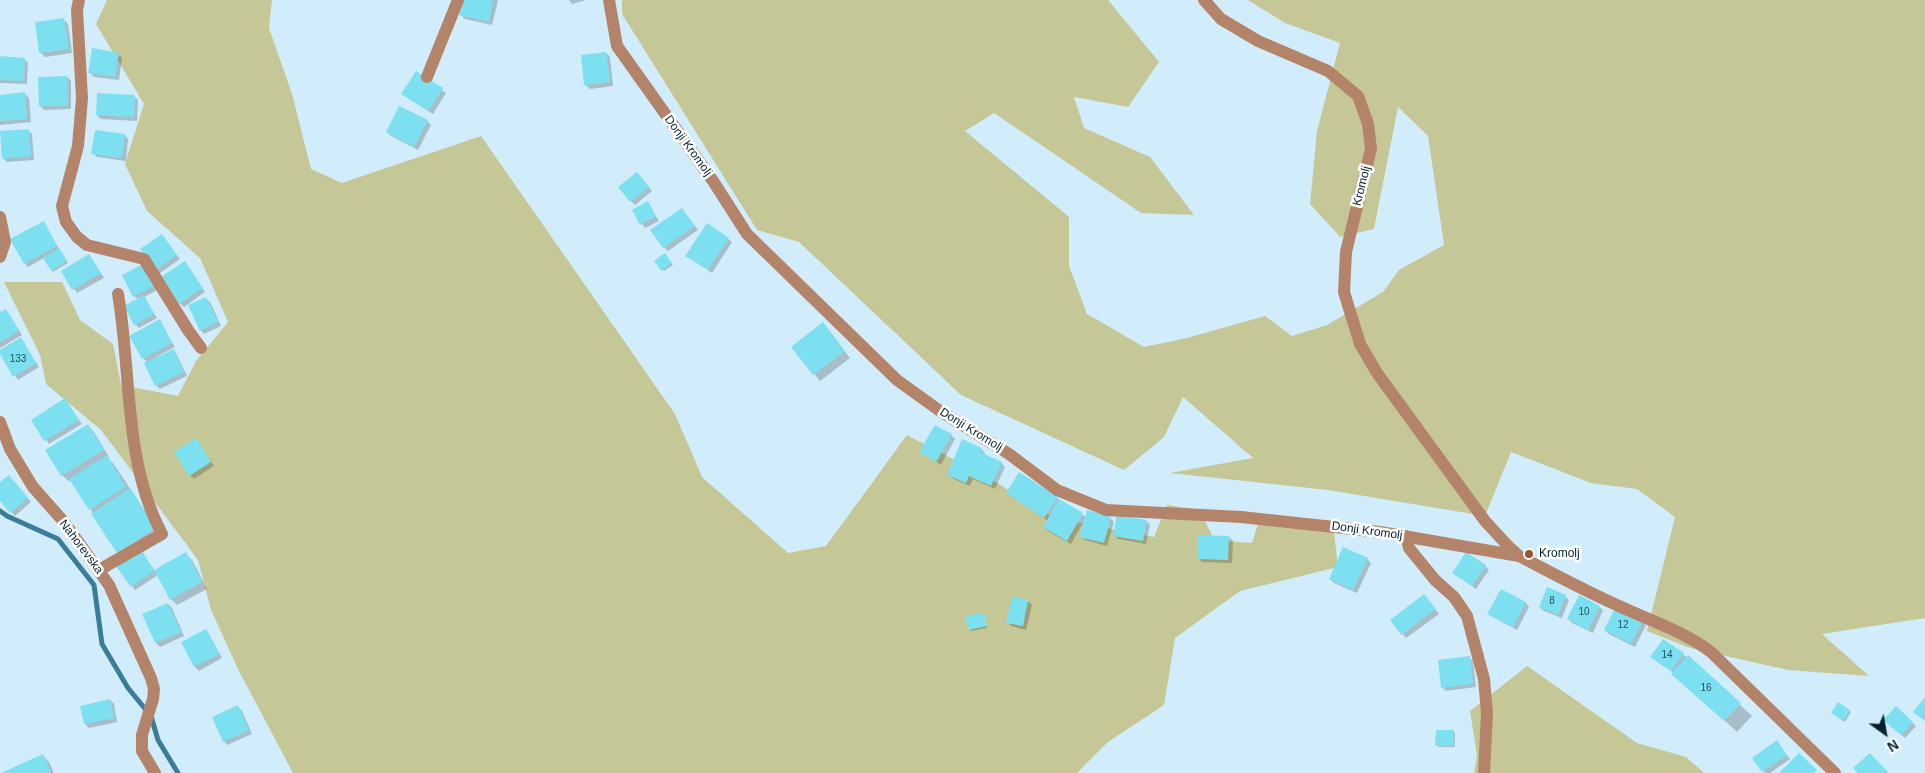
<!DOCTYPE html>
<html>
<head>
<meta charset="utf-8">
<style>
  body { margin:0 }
  #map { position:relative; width:1925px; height:773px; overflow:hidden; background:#d1edfb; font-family:Helvetica,sans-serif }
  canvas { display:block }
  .north { position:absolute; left:1860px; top:708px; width:50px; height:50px; -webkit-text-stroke:4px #fff; paint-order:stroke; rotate:148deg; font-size:14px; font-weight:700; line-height:20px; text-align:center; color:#032330 }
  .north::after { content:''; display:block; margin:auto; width:18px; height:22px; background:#032330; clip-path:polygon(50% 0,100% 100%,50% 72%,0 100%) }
</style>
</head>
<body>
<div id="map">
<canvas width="1925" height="773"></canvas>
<div class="north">N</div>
</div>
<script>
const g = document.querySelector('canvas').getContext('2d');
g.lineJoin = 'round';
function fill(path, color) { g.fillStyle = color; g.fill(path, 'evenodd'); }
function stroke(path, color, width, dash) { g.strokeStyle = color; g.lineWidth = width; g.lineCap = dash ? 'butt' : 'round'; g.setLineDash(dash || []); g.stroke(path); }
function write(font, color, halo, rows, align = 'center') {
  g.font = font + ' Helvetica,sans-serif'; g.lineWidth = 5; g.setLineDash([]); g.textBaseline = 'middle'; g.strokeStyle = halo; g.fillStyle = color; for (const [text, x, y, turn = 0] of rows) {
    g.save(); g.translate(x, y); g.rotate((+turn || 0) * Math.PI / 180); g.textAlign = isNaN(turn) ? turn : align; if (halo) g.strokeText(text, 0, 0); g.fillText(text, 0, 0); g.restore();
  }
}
fill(new Path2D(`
  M107 0H272L269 28 292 94 311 169 342 183 481 136 675 414 702 477 788 553 826 546 907 435 989 478 1054 518 1154 537 1167 505 1200 510 1214 540 1252 543 1260 517 1333 524 1338 567 1240 591 1175 638 1164 705 1108 742 1077 773H293L239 671 211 610 198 560 101 430 46 384 40 355 4 282H62L80 320 113 344 121 385 178 396 196 361 228 322 200 258 147 211 125 164 144 104 96 24Z
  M622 0H1108L1159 62 1128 107 1074 97 1084 128 1150 157 1194 215 1141 213 994 113 965 131 1069 217V266L1087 314 1144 347 1187 338 1265 316 1292 336 1327 325 1383 292 1399 270 1444 245 1428 136 1398 107 1374 229 1340 237 1310 204 1317 131 1340 43 1285 23 1248 0H1925V618L1822 634 1869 676 1788 670 1690 648 1647 631 1675 517 1637 489 1591 483 1511 452 1485 516 1328 490 1170 473 1253 458 1183 397 1164 437 1124 470 961 395 799 242 757 230 622 14Z
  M1527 666 1637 743 1686 757 1704 773H1474L1477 755 1470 711Z`), '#c5c796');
fill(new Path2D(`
  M464 0H498L492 25 465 19 461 15Z
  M569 0H586L572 4Z
  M64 20 68 24 72 53 45 57 41 53Z
  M606 53 610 57 613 86 590 89 586 85 582 56Z
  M118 54 122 58 119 80 94 77 90 73Z
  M0 58 24 59 28 63 27 84 0 83Z
  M416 73 446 93 433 114 407 97Z
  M67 77 71 81V109L44 110 40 106Z
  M25 94 29 98 31 122 0 125V96Z
  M134 96 138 100 137 121 101 119 97 115Z
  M400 107 427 121 431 125 418 150 391 136 387 132Z
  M28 130 32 134 34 160 7 162 3 158Z
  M125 135 128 139 126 161 97 157 93 153Z
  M641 177 652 191 635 205 631 201Z
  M647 203 659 221 645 228 633 211Z
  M682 209 698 230 668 251 664 247Z
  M43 223 68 263 53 272 44 258 28 267 25 263Z
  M728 239 732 242 712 273 687 256Z
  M165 240 180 259 160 273 156 270Z
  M89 255 104 278 77 293 62 271Z
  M665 255 673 265 664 271 656 262Z
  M145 265 159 289 144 297 157 318 139 328 135 324 138 299 134 296Z
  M188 267 205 292 184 307 180 303Z
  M206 299 210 302 221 326 204 334 201 330Z
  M0 310 1 313 5 310 9 314 22 335 0 348Z
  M159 321 175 347 156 357 157 359 174 351 177 355 187 376 160 389 156 385 148 363 143 358Z
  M823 324 850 358 820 381 793 347Z
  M21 339 39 367 18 380 0 351Z
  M65 400 82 424 49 444 33 420Z
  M88 426 94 432 109 457 107 458 113 463 159 532 121 556 71 479 68 481 62 475Z
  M951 435 955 439 941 465 921 452Z
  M196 440 214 466 194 479 190 475Z
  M981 449 985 453 984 455 1001 463 1005 467 995 489 973 479 970 486 952 478 948 474Z
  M13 480 31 502 15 516 0 499V483Z
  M1007 493 1057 498 1086 517 1110 518 1114 522 1107 546 1085 540 1081 536 1083 523 1071 544 1048 531 1044 527 1048 521Z
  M1146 521 1150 525 1146 544 1118 539 1114 535Z
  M1229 537 1233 541 1232 563 1202 562 1198 558Z
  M141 551 155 571 186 554 192 560 207 589 177 605 171 599 158 575 135 590 132 586Z
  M1367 559 1371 563 1357 593 1334 583 1330 579Z
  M1485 566 1489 570 1476 589 1458 576Z
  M1501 590 1526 603 1529 607 1517 630 1493 617 1489 614Z
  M1565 596 1569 600 1562 618 1544 611 1540 607Z
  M1428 599 1439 614 1406 638 1402 634Z
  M1028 601 1032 605 1026 630 1011 626 1007 622Z
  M168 604 172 608 184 636 160 647 156 643 143 615Z
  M1599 607 1603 610 1593 633 1572 623 1569 619Z
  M983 614 987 628 971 631 970 630Z
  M1642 621 1646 625 1635 647 1609 634 1605 630Z
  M206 630 209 634 222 658 199 671 195 667 182 643Z
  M1683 654 1687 658 1688 657 1752 716 1737 732 1674 673 1656 661Z
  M1469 658 1473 661 1476 687 1446 691 1442 687Z
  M110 700 114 704 117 722 89 728 85 724Z
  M238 707 242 711 252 734 227 745 224 741Z
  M1896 708 1916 726 1905 738 1885 720Z
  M1849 711 1851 712 1845 722 1832 713Z
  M1453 731 1455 733V747H1438L1437 745Z
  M1777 742 1790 759 1770 773H1765L1754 758Z
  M43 756 49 762 54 773H4Z`), '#0003');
stroke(new Path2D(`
  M0 511 7 516 58 539 94 585 102 644 128 688 151 716 158 740 178 773`), '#3a7d9a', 5);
fill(new Path2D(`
  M463 0H493L489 22 459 15Z
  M64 18 69 49 39 53 35 22Z
  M92 48 119 53 115 77 88 73Z
  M606 52 610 82 584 85 581 55Z
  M0 56 25 58 24 81 0 80Z
  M416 71 443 88 428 111 401 94Z
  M67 76 68 106H39L38 77Z
  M25 92 27 119 0 121V95Z
  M97 93 135 95 134 117 96 115Z
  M399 106 428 120 414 147 386 132Z
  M29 129 31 156 2 159 0 131Z
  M95 130 125 134 122 158 91 154Z
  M637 172 649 187 630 202 618 187Z
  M648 201 656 216 640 225 632 210Z
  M682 208 695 226 663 248 650 230Z
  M44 221 57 246 24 264 10 239Z
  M707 223 729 238 708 270 685 256Z
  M162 234 177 255 155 270 140 249Z
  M59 248 67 261 51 271 43 258Z
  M665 253 672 263 661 271 654 261Z
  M89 254 101 273 72 290 61 271Z
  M185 261 203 288 179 304 161 277Z
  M145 263 156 285 133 297 122 275Z
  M144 295 154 314 134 325 124 306Z
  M206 297 218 322 200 331 188 305Z
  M6 309 19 331 0 342V312Z
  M160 319 172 343 142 359 129 336Z
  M823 322 845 351 813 375 791 347Z
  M21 337 36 363 13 377 0 354V350Z
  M174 349 184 372 155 386 144 363Z
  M65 398 79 420 44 441 31 420Z
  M88 424 104 450 61 476 45 450Z
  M935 425 952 434 936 462 919 452Z
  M196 438 211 462 189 476 174 452Z
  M962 439 982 448 980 452 1002 462 991 486 969 476 966 483 947 475Z
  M107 455 126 487 89 510 69 479Z
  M1019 472 1058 497 1044 518 1006 493Z
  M9 475 28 498 10 513 0 501V482Z
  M130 488 156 528 117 553 91 514Z
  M1059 499 1083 513 1067 541 1043 527Z
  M1087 510 1111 517 1104 543 1079 537Z
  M1117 515 1147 520 1143 541 1113 536Z
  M1198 535 1229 536 1228 560 1197 559Z
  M1343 547 1368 558 1353 590 1329 579Z
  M141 549 154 571 131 587 116 566Z
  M186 552 202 582 170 600 154 570Z
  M1466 552 1486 565 1472 586 1452 573Z
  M1547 587 1566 595 1558 615 1539 607Z
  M1501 589 1526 602 1513 627 1487 614Z
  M1424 594 1436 609 1401 635 1390 620Z
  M1579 595 1600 606 1588 630 1567 619Z
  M1012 596 1028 600 1023 626 1006 623Z
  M168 603 181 632 155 643 142 614Z
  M1616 606 1643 620 1631 644 1604 630Z
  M984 613 987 626 968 630 965 616Z
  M206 629 219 654 194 667 181 642Z
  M1663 639 1684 653 1671 671 1650 657Z
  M1688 655 1741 703 1724 721 1671 674Z
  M1470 656 1473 684 1441 688 1438 660Z
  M1925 697V721L1913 712Z
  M110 699 114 718 84 724 80 706Z
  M1838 702 1850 710 1843 721 1831 713Z
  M238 705 249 730 223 742 212 717Z
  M1896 706 1913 722 1901 735 1883 720Z
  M1436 730H1454V746H1435Z
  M1777 740 1787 755 1762 772 1752 758Z
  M1799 753 1817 770 1814 773H1779Z
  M1870 753 1888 772 1887 773H1858L1853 768Z
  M43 754 51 773H1Z`), '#7de0f1');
stroke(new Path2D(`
  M79 0 77 10 82 98 78 146 62 206 66 222 77 237 87 245 144 259 188 330 201 348
  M609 0 617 46 713 181 747 234 897 380 940 411 1009 454 1057 490 1106 510 1241 517 1380 532 1519 556
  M1204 0 1221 19 1258 41 1328 71 1358 96 1368 124 1371 149 1346 252 1344 292 1360 344 1377 373 1485 521 1509 547 1519 556C1552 573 1585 591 1619 606 1651 621 1683 631 1711 652L1835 773
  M427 77 458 0
  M0 217 5 242 0 257
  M1406 536 1409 548 1435 580 1454 597 1467 616 1484 679 1487 713 1484 773
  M99 570 162 534C123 460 132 374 118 294`), '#b4846a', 12);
stroke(new Path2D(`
  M0 422 10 449 33 487 64 522 109 585 151 678 154 689 153 699 142 735V751L155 773`), '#b4846a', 12);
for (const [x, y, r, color] of [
  [1529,554,5,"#9b552b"]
]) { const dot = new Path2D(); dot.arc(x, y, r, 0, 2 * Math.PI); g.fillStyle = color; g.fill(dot); stroke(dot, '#fff', 2); }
write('10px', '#225260', null, [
  ["133",18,359],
  ["8",1552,601],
  ["10",1584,612],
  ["12",1623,625],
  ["14",1667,655],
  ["16",1706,688]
]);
write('12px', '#032330', '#fff', [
  ["Donji Kromolj",688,146,54],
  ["Kromolj",1362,186,-76],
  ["Donji Kromolj",971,430,32],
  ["Donji Kromolj",1367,531,8],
  ["Nahorevska",81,547,53]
]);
write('12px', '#032330', '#fff', [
  ["Kromolj",1539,554]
], 'left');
</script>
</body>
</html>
